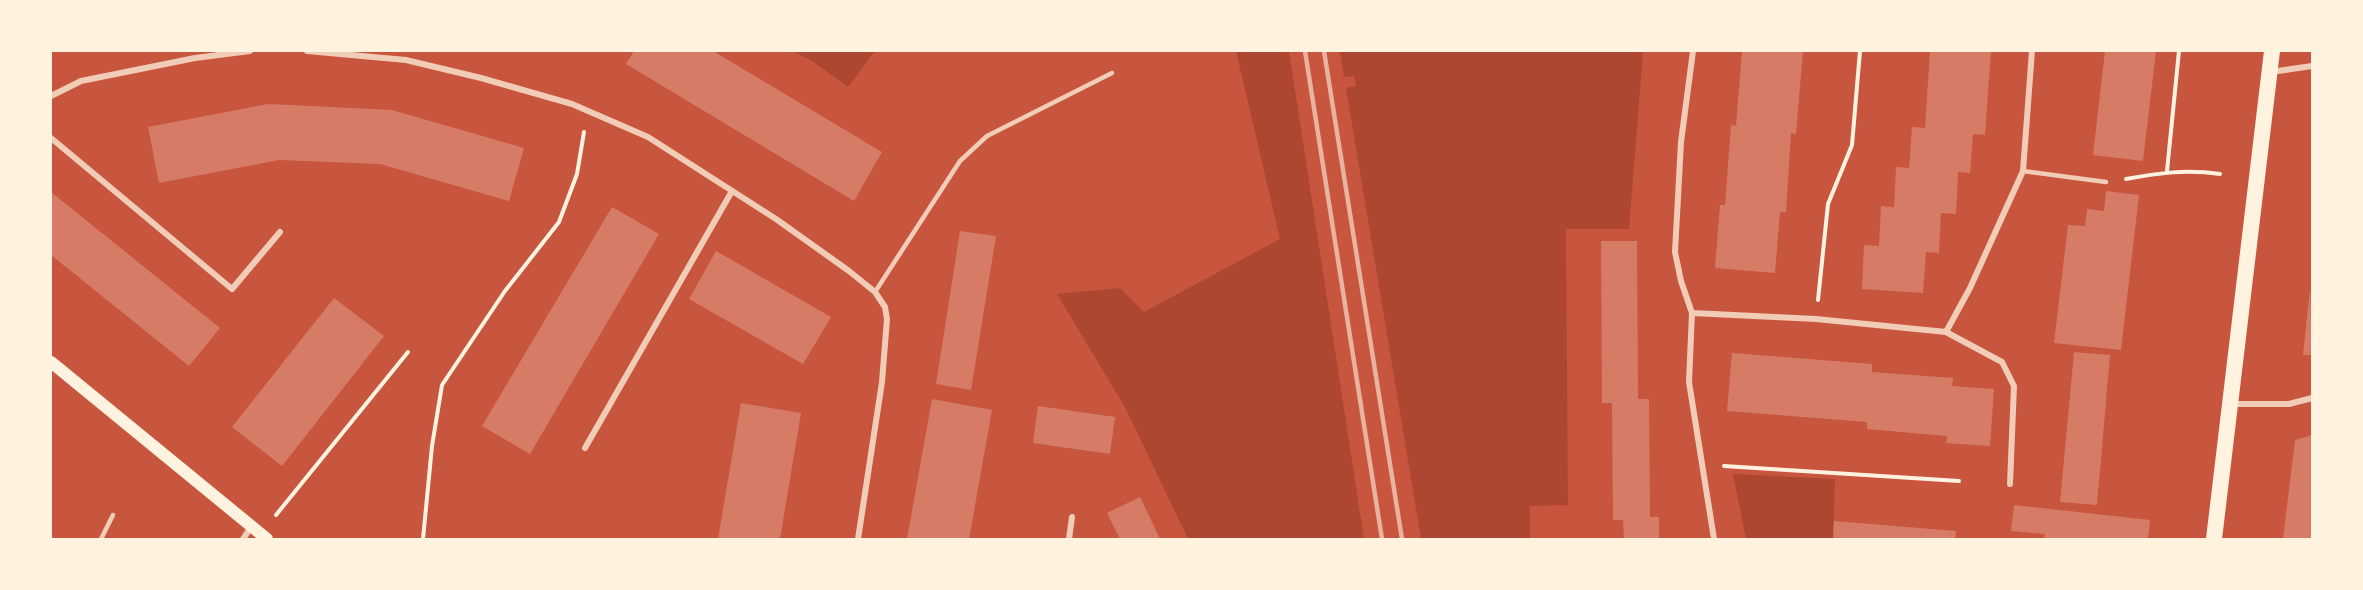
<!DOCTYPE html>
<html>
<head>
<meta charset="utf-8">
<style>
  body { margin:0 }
  #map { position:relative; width:2363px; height:590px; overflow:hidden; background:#c8553d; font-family:Lato,sans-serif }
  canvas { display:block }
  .frame { position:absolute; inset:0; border:52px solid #fff3e0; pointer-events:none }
</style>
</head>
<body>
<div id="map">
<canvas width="2363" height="590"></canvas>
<div class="frame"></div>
</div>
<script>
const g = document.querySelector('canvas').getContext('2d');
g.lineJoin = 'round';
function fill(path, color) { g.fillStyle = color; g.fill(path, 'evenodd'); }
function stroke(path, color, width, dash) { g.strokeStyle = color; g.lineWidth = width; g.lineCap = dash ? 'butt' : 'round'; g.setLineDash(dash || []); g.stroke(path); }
fill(new Path2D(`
  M793 51H875L848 87 812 61Z
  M1236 51H1289L1364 539H1188L1126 409 1057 294 1120 288 1144 312 1280 239Z
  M1340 51H1643L1629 229H1566L1568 505 1530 506V539H1421L1346 88 1356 86 1354 76 1344 77Z
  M1733 474 1835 479 1833 539H1746Z`), '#ae4732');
fill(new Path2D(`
  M634 51H713L882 152 854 201 626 64Z
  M1742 51H1803L1796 134 1791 133 1786 212H1780L1775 273 1715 268 1720 205H1725L1731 125 1736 126Z
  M1930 51H1991L1985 135 1973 134 1970 173 1958 172 1956 214 1941 213 1939 253 1926 252 1923 293 1862 289 1864 245 1879 246 1881 206 1894 207 1896 167 1909 168 1912 127 1925 128Z
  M2105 51H2156L2143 161 2093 155Z
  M268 104 392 110 524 148 509 201 380 164 279 160 159 183 148 127Z
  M2106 191 2139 195 2121 350 2054 343 2068 225 2085 226 2087 209 2104 211Z
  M51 192 220 328 189 366 51 255Z
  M612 207 659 234 530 454 482 426Z
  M960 231 996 236 971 390 936 384Z
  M1601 241H1637L1638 399H1649L1650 517H1659V539H1624L1623 520H1613L1612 403H1602Z
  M716 251 831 317 803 364 689 299Z
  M2310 288 2312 355H2303Z
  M334 298 384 336 282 466 232 427Z
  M2074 352 2110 355 2097 505 2060 502Z
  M1732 353 1872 364V372L1953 378 1952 386 1994 389 1990 446 1946 443 1947 436 1867 429V422L1727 411Z
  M932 399 992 410 969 539H907Z
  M741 403 801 413 780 539H718Z
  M1038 406 1115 417 1110 454 1033 443Z
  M2312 435V539H2283L2295 440Z
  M1140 497 1160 539H1120L1107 513Z
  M2014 505 2150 520 2148 539H2044L2045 534 2011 531Z
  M1834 521 1956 531 1955 539H1833Z`), '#d67c66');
stroke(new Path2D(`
  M2167 171 2179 51
  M2126 179C2159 173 2186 169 2220 174
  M1818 300 1828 204 1852 145 1860 51
  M1724 466 1959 481
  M276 515 408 352
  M423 539 432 446 442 385 505 291 559 222 577 174 584 132`), '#fff3e0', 4);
stroke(new Path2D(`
  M2023 171 2106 182
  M875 292 960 161 987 136 1112 73
  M101 539 113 515`), '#f1ccb7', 4.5);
stroke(new Path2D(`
  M307 51 406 60 481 78 572 104 648 137 776 219 849 271 875 292 885 307 887 319 882 382 858 539
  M1693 51 1681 142 1675 252 1681 281 1692 313 1689 382 1714 539
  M2271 72 2312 66
  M51 96 81 81 195 58 250 51
  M51 138 232 289 280 232
  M1692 313 1816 319 1946 332 1970 288 2023 171 2032 51
  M1946 332 2002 362 2014 386 2010 484
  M2230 404H2289L2312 398
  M585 448 732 191
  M243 539 251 527
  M1069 539 1072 517`), '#f1ccb7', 6);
stroke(new Path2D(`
  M51 362 267 539`), '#fff3e0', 12);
stroke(new Path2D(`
  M2214 539 2272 51`), '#fff3e0', 16);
stroke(new Path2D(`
  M1305 51 1382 539
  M1324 51 1402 539`), '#e9b49f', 4.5);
</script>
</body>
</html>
